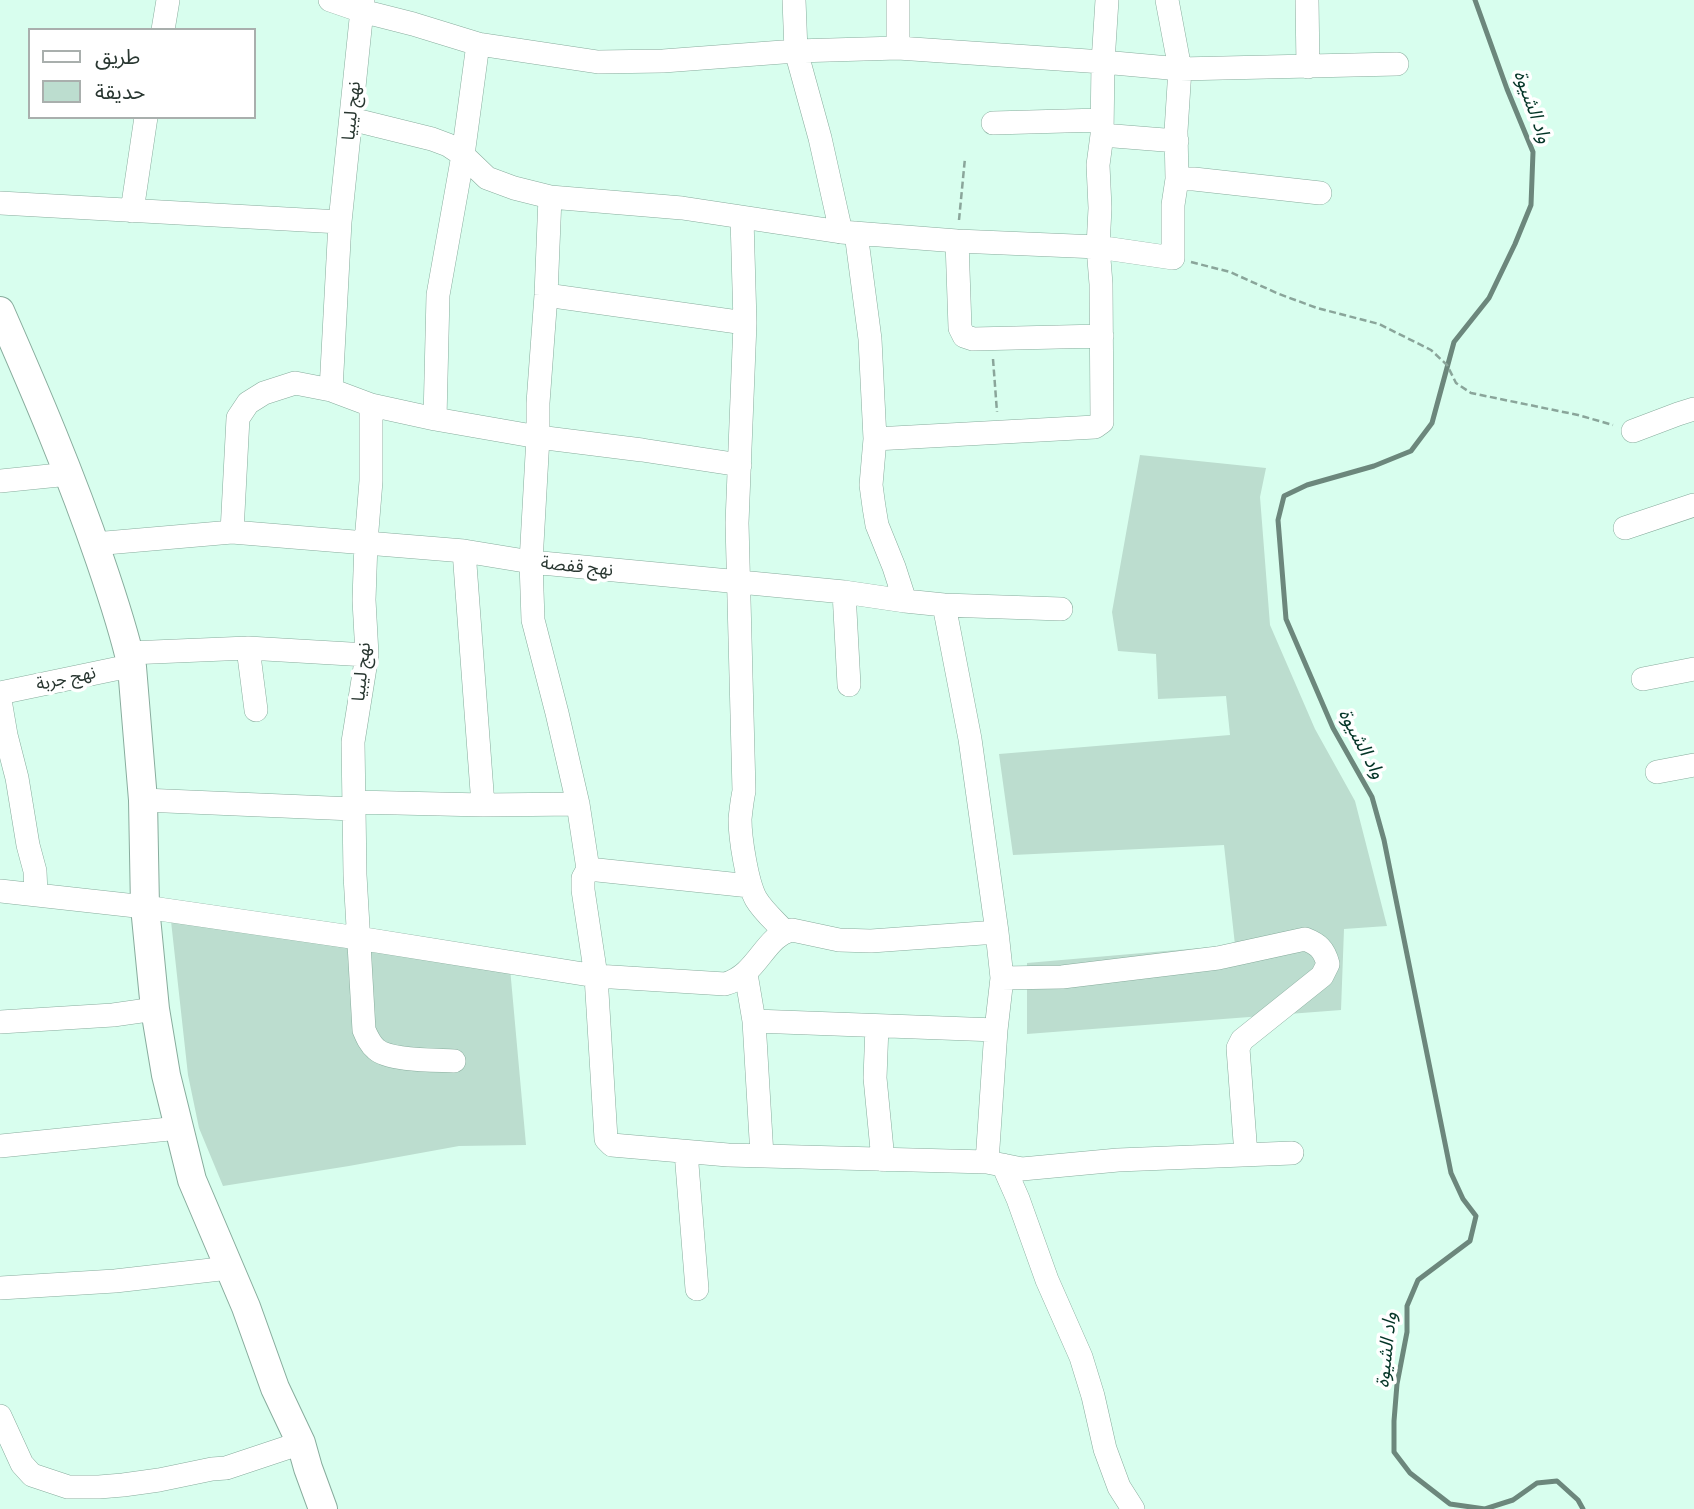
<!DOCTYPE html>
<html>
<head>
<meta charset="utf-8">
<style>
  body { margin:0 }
  #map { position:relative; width:1694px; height:1509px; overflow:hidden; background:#d8feee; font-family:"Fira Sans Condensed","Noto Sans Arabic",sans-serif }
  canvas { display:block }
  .legend { position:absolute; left:28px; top:28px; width:228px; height:91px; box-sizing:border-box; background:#fff; border:2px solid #a9afad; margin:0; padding:9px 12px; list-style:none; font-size:21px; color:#293731 }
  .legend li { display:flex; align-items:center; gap:14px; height:35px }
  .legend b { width:35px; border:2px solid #a9afad }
</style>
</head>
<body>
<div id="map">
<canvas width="1694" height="1509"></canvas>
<ul class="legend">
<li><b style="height:9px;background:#fff"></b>طريق</li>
<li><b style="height:19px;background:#bcddcf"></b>حديقة</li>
</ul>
</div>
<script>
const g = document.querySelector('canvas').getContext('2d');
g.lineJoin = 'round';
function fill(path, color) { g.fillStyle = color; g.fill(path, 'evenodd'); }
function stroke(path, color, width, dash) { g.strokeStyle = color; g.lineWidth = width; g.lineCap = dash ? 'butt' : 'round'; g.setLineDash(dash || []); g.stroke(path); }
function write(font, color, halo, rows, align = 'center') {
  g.font = font + ' "Fira Sans Condensed","Noto Sans Arabic",sans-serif'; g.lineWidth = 7; g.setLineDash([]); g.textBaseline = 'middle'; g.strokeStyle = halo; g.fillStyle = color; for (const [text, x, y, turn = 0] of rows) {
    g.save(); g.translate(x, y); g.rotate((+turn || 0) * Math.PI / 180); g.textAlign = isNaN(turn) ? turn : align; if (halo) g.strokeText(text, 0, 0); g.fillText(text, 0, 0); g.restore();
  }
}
fill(new Path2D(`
  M1140 455 1266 468 1260 497 1270 625 1315 729 1355 801 1387 926 1344 929 1341 1010 1027 1034V963L1235 945 1224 845 1013 855 999 754 1230 735 1226 696 1158 699 1156 654 1118 651 1112 612Z
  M170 912 510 968 526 1145 459 1146 349 1166 223 1186 199 1128 188 1075Z`), '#bcddcf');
stroke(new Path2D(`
  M1475 0 1507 89 1533 152 1531 205 1515 244 1489 298 1454 342 1432 423 1411 451 1374 466 1307 485 1284 496 1278 520 1286 619 1333 728 1372 797 1384 840 1451 1173 1463 1199 1476 1216 1470 1241 1418 1280 1407 1306V1332L1397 1384 1394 1421V1452L1410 1473 1450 1504 1485 1509 1513 1500 1537 1483 1557 1481 1578 1500 1583 1509`), '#6c877c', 5);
const minor = new Path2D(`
  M330 0 362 11 413 24 478 44 598 62 663 61 796 51 898 48 1103 62 1180 69 1397 64
  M794 0 796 51 820 138 841 232
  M898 0V48
  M1167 0 1180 69 1176 131 1177 179H1194L1320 193
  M1307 0 1308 67
  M163 30 168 0
  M351 119 432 139 448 145 463 155 487 178 514 188 550 197 682 208 841 232 957 241 1098 247 1173 258V205L1177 179
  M993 123 1101 120
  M1102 135 1177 141
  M550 197 546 295 538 403V437L531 562 533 620 557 713 578 804 588 869 583 878V890L596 976 606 1139 612 1145 728 1155 987 1162 1022 1169 1118 1160 1292 1153
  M0 203 340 222
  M132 211 146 117
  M742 218 745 323 737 523 744 791C742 800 741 810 740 819 740 838 747 883 756 899 763 911 775 921 785 932
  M856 233 870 339 875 439 871 485 874 507 877 525 894 567 905 601
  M957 241 960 328 964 336 973 339 1102 336
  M546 295 745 323
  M331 390 340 222 363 0
  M371 405V481L366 542 364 600 367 655 353 742 355 875 364 1030C367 1037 370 1044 376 1049 389 1061 436 1060 454 1061
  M435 419 438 295 463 155 478 44
  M1633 431 1678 414 1694 409
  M875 439 1095 427 1102 422 1101 284 1098 247 1100 208 1098 165 1102 135 1103 62 1107 0
  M0 481 69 474
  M1625 528 1694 505
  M232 532 238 418 248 403 264 393 295 383 331 390 371 405 435 419 538 437 642 450 740 465
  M94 544 232 532 464 551 531 562 844 592 905 601 944 605 1061 609
  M464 551 483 805
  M844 592 849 685
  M944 605 970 739 997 932 1002 978 996 1030 987 1162
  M248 648 256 710
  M129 653 248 648 367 655
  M1643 679 1694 669
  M0 693 115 669 132 667
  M0 700 6 735 17 778 28 845 35 871 36 894
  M1657 772 1694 765
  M143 800 353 809
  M354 802 483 805 578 804
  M588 869 750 886
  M0 891 145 907 358 938 596 976 725 984C758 975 764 936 792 930L839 940 871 941 997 932
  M746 974 754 1021 762 1156
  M1002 978 1062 977 1218 958 1305 939C1318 944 1324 949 1328 964L1322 976 1242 1040 1238 1048 1246 1155
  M754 1021 996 1030
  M0 1022 113 1015 155 1009
  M877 1026 875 1078 883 1160
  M0 1146 179 1128
  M686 1152 697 1289
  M1003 1165 1018 1199 1047 1280 1081 1357 1093 1396 1105 1449 1119 1487 1133 1509
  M0 1288 115 1281 229 1268
  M0 1416 22 1464 32 1475 68 1487H99L123 1485 159 1480 212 1469 226 1468 301 1443`);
const major = new Path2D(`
  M0 311C36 393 71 475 100 560 112 595 124 631 132 667L143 800 145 907 155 1009 166 1075 192 1180 246 1307 275 1388 301 1443 308 1468 323 1509`);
stroke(minor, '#88ac9d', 24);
stroke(major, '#88ac9d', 30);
stroke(new Path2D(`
  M959 220 965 158
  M1191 262 1230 272 1279 294 1317 308 1379 324 1431 350 1447 365 1456 383 1471 393 1578 415 1613 425
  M993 359 997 412`), '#8aa59a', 2.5, [7, 3.5]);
stroke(minor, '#fff', 23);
stroke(major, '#fff', 28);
write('18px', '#293731', '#fff', [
  ["نهج ليبيا",352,111,-84],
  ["نهج قفصة",577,567,6],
  ["نهج ليبيا",362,672,-84],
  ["نهج جربة",66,679,-12]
]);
write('italic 19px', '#033426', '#fff', [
  ["واد الشيوة",1532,107,70],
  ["واد الشيوة",1361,744,62],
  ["واد الشيوة",1387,1350,-84]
]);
</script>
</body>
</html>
